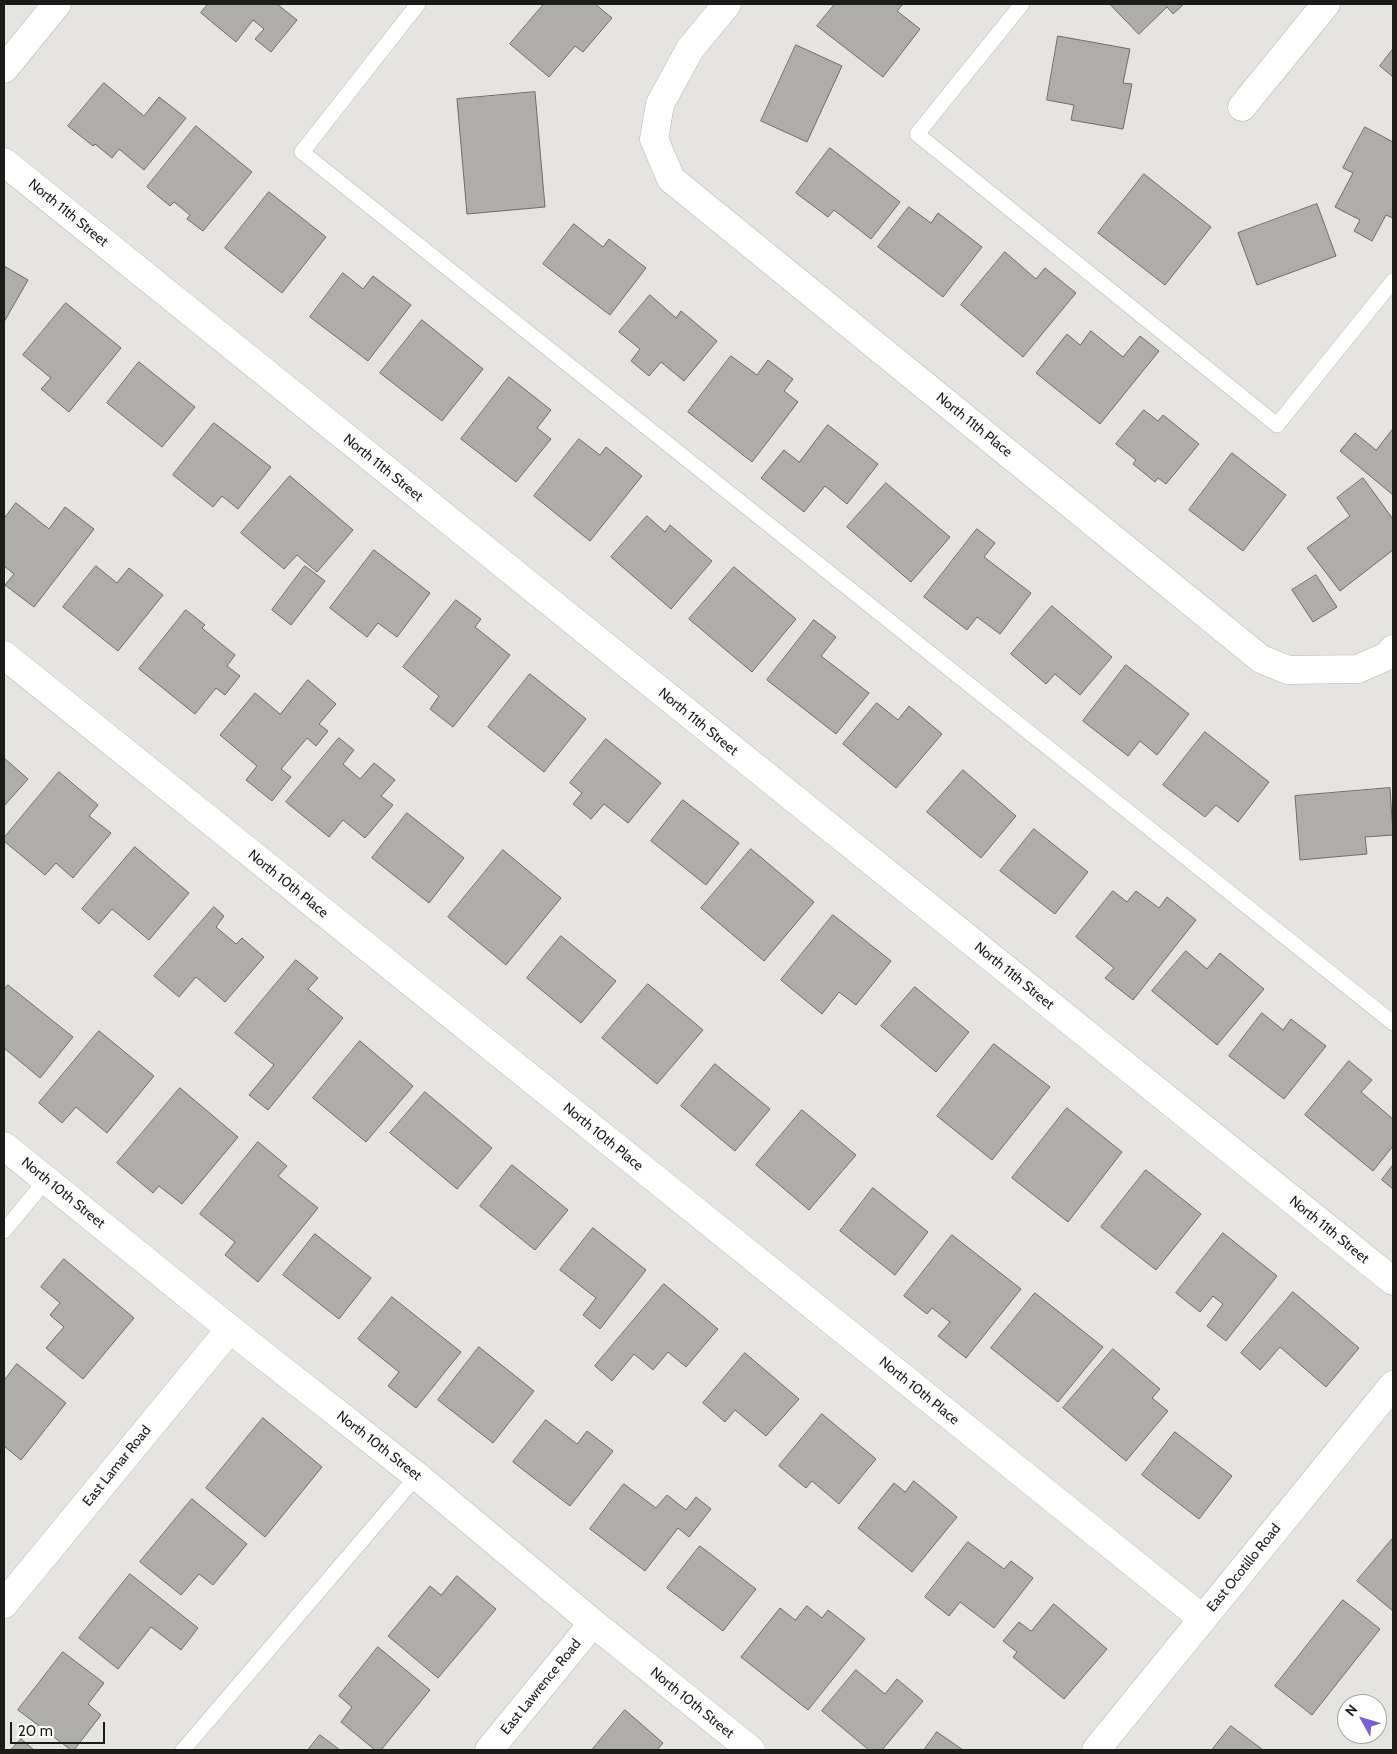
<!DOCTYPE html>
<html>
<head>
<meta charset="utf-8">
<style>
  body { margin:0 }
  #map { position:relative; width:1397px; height:1754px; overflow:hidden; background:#e6e4e0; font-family:Cabin,sans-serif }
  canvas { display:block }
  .frame { position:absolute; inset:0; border:5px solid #1b1b19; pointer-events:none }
  .north { position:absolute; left:1337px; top:1694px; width:50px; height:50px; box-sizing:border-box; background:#fff; border:1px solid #a4a4a3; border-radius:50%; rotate:309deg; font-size:14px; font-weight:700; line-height:20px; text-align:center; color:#1b1b19 }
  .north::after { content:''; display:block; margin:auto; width:18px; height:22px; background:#7e5ed8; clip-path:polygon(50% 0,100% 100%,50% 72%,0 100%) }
  .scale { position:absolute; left:10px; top:1722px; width:95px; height:22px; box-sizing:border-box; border:2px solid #1b1b19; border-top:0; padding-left:6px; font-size:15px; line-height:18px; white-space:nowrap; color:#1b1b19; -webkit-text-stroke:4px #fff; paint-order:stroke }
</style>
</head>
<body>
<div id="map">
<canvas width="1397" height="1754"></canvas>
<div class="frame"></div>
<div class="north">N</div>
<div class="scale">20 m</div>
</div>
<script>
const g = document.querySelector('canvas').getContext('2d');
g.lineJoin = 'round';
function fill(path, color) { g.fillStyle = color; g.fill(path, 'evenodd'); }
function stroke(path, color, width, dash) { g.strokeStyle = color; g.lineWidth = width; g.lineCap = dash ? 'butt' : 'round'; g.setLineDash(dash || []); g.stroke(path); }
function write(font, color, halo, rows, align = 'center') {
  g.font = font + ' Cabin,sans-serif'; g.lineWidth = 4.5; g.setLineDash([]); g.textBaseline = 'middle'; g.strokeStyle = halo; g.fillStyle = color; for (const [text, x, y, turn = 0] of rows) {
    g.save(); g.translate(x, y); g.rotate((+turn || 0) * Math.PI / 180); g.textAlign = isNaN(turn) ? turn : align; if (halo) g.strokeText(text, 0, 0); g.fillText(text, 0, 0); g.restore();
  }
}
const building = new Path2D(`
  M208 4H277L297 20 271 52 255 39 264 29 253 20 236 42 201 13Z
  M544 4H595L612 18 583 52 575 46 549 77 510 44Z
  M835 4H903L897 11 920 29 883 77 817 26Z
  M1110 4H1184L1173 14 1167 7 1139 34Z
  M1058 36 1130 49 1123 83 1132 84 1123 129 1071 120 1074 105 1047 100Z
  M796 45 842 66 807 142 761 121Z
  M1393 49V77L1380 66Z
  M104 83 144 116 159 97 186 118 144 170 119 149 112 158 95 144 93 146 68 126Z
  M535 92 545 207 467 214 457 99Z
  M196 126 252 172 203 231 187 219 190 215 174 202 170 206 147 187Z
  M1365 127 1393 142V218L1386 215 1372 241 1354 231 1360 220 1335 207 1353 173 1343 168Z
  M830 148 900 202 871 239 834 210 828 217 796 193Z
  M1144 174 1211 227 1165 285 1098 233Z
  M269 192 326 237 282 293 225 248Z
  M1317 204 1336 256 1257 285 1238 233Z
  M909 207 931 223 938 213 982 247 943 297 878 247Z
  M574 224 603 247 609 239 646 268 610 315 543 264Z
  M1005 252 1036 279 1045 268 1076 293 1023 357 961 305Z
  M4 266 28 280 4 322Z
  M343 273 363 289 373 276 411 305 368 361 310 317Z
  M650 295 676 318 681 311 717 341 684 381 661 362 649 376 631 361 640 349 619 332Z
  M66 303 121 348 69 412 41 389 51 378 23 355Z
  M422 320 483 369 442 421 380 373Z
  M1091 331 1123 357 1140 336 1159 351 1100 424 1036 373 1067 334 1080 345Z
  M731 356 757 375 768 360 793 379 784 391 798 402 752 462 688 412Z
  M139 362 195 407 162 447 107 403Z
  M509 377 551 410 537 428 551 439 516 482 461 439Z
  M1144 410 1158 421 1163 415 1199 444 1166 484 1158 478 1155 482 1133 464 1136 460 1116 444Z
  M214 423 271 467 238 509 222 496 213 507 173 475Z
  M828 425 878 464 847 504 825 486 804 512 761 478 784 450 799 462Z
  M1393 429V495L1340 451 1355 433 1376 450Z
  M579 439 600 455 606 447 642 476 590 541 534 496Z
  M1232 453 1286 495 1243 551 1189 510Z
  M290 476 353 530 317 572 297 555 284 569 241 533Z
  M1363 478 1393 519V550L1340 591 1307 548 1350 516 1337 498Z
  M886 483 950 537 911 582 847 527Z
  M16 503 49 529 65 507 94 529 34 607 5 585 14 574 4 566V519Z
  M647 516 665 532 670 525 712 561 671 609 611 557Z
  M977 529 995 543 984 557 1031 593 1000 634 977 617 967 630 924 597Z
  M374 550 430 593 397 637 378 623 367 637 330 608Z
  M96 566 117 583 129 568 163 595 118 651 63 607Z
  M305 566 325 581 291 625 272 610Z
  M734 567 796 619 752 672 689 619Z
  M1316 575 1337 607 1313 622 1292 590Z
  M456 600 481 619 475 627 510 655 453 727 430 709 439 696 403 667Z
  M1052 606 1112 657 1080 695 1055 674 1046 684 1011 654Z
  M186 610 205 625 202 628 235 655 227 666 240 676 225 695 216 688 195 714 139 669Z
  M814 620 836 637 821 656 869 693 836 734 767 680Z
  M1126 665 1189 714 1157 755 1140 741 1128 756 1083 721Z
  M530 674 586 719 544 772 488 727Z
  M308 680 336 704 319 724 328 731 316 746 307 738 281 769 291 777 272 801 246 780 257 766 220 735 255 693 280 714Z
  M877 703 898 720 909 706 942 734 896 788 843 744Z
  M1205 732 1269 782 1238 822 1216 805 1205 817 1163 785Z
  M339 738 354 750 343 764 360 779 374 763 395 780 381 796 393 805 365 838 343 820 329 837 286 802Z
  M606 739 661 783 628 823 604 804 591 819 573 804 582 793 570 783Z
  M4 758 28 779 4 806Z
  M963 770 1016 816 981 858 927 812Z
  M59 772 98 805 89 816 111 833 73 878 56 863 45 875 4 841V838Z
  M1390 788 1393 835 1365 837 1367 854 1300 860 1295 796Z
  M683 800 739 843 706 885 651 841Z
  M407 813 464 858 429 903 372 858Z
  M1034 829 1088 872 1055 914 1000 871Z
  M135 847 189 893 149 940 112 909 99 924 82 909Z
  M751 849 814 902 764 961 701 908Z
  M503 850 561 898 506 965 448 917Z
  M1113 891 1127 902 1136 891 1159 908 1167 897 1196 920 1133 1000 1105 978 1114 968 1076 937Z
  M214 907 224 916 216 927 236 944 242 938 264 957 225 1002 196 977 179 997 154 976Z
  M833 915 891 961 856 1005 839 992 822 1014 781 980Z
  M561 936 616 981 581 1023 527 978Z
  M1186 951 1207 969 1220 953 1264 989 1217 1045 1152 991Z
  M296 960 318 978 308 989 343 1018 268 1110 249 1095 274 1065 235 1033Z
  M648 984 703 1030 657 1084 602 1038Z
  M8 985 73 1037 40 1078 4 1048V990Z
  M915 987 969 1032 936 1072 881 1026Z
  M1262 1013 1283 1030 1291 1019 1326 1046 1284 1099 1229 1056Z
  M99 1031 154 1076 107 1133 76 1107 62 1123 39 1103Z
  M360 1041 413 1086 366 1142 313 1098Z
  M994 1044 1050 1087 992 1160 937 1116Z
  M1349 1061 1372 1080 1361 1092 1393 1119V1146L1373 1171 1305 1115Z
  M715 1064 770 1109 735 1151 681 1106Z
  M180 1088 238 1137 182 1204 159 1186 153 1193 117 1163Z
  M425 1092 492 1148 457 1189 390 1133Z
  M1067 1108 1122 1152 1068 1222 1012 1178Z
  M802 1110 856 1155 809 1210 756 1165Z
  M258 1142 287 1166 278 1176 318 1208 258 1282 225 1255 235 1242 200 1214Z
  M512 1165 568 1210 535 1250 480 1206Z
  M1393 1165V1189L1382 1180Z
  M1146 1170 1201 1214 1156 1270 1101 1227Z
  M873 1188 928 1232 895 1275 840 1231Z
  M593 1228 646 1270 600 1329 583 1315 596 1298 560 1270Z
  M1223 1233 1277 1276 1226 1341 1207 1326 1223 1304 1213 1296 1200 1312 1176 1293Z
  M315 1234 371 1278 339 1319 283 1275Z
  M952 1235 1021 1289 966 1358 938 1336 950 1322 932 1308 927 1314 904 1296Z
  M64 1259 134 1318 83 1379 46 1348 64 1327 50 1315 60 1303 41 1287Z
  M664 1284 718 1329 686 1367 668 1352 653 1370 634 1354 612 1381 595 1366Z
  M1293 1292 1359 1348 1326 1387 1280 1347 1260 1370 1241 1353Z
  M1035 1293 1103 1347 1058 1402 991 1348Z
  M392 1297 461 1352 416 1408 388 1386 399 1372 358 1339Z
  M479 1347 534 1391 493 1443 438 1400Z
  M1113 1349 1160 1389 1152 1398 1168 1411 1126 1461 1063 1408Z
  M745 1353 799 1399 766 1436 735 1410 725 1422 703 1403Z
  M17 1364 66 1403 21 1460 4 1446V1381Z
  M822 1414 876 1459 839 1504 812 1481 806 1488 779 1466Z
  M263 1418 322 1467 265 1537 206 1488Z
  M546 1420 577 1444 587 1431 613 1451 570 1506 513 1462Z
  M1175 1432 1232 1476 1199 1519 1142 1475Z
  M914 1481 957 1517 912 1572 858 1528 894 1483 905 1492Z
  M624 1484 656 1508 667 1495 686 1510 696 1497 711 1509 689 1537 678 1528 645 1571 590 1529Z
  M192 1499 247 1544 213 1585 199 1574 181 1595 140 1562Z
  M1393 1538V1611L1357 1581Z
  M968 1542 1004 1569 1011 1561 1033 1578 994 1628 960 1602 949 1616 925 1597Z
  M700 1546 756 1589 723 1631 667 1588Z
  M130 1574 198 1628 181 1650 151 1627 118 1669 79 1638Z
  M457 1576 496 1609 438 1678 388 1636 430 1586 441 1595Z
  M1343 1600 1380 1629 1312 1715 1275 1686Z
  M1054 1604 1107 1649 1064 1699 1013 1657 1017 1652 1003 1641 1019 1622 1031 1631Z
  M807 1606 822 1618 828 1610 865 1639 808 1710 741 1657 780 1608 795 1620Z
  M378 1647 430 1690 381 1750H375L341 1722 352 1707 339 1696Z
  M63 1652 104 1683 88 1704 101 1715 74 1750H71L18 1710Z
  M856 1670 885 1694 897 1679 923 1701 882 1750H869L822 1711Z
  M625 1710 663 1743 657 1750H592Z
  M1231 1726 1263 1750H1212Z
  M937 1732 963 1750H924Z
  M320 1735 340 1750H308Z
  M21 1739 34 1750H11Z`);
fill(building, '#afada9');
stroke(building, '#6e6c68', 1);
const service = new Path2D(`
  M418 4 302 152 1393 1023
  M1022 4 917 134 1277 425 1393 281
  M4 1231 46 1180
  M183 1750 417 1476`);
const minor = new Path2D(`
  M727 4 690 49 660 104 654 139 671 179 1261 659 1288 670 1358 669 1387 656 1393 649
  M1242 107 1326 4
  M4 162 1393 1281
  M4 655 1203 1619
  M4 1146 230 1329 417 1476 593 1623 751 1750
  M4 1604 230 1329
  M489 1750 593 1623
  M1096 1750 1393 1385`);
const secondary = new Path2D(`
  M4 69 57 4`);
stroke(service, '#b9b7b3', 16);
stroke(minor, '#b9b7b3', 29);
stroke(secondary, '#b9b7b3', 29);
stroke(service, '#fff', 15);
stroke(minor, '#fff', 28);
stroke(secondary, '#fff', 28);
write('14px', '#1b1b19', '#fff', [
  ["North 11th Street",68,213,39],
  ["North 11th Place",974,425,39],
  ["North 11th Street",383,468,39],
  ["North 11th Street",698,722,39],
  ["North 10th Place",288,884,39],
  ["North 11th Street",1014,976,39],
  ["North 10th Place",603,1137,39],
  ["North 10th Street",63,1193,39],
  ["North 11th Street",1329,1230,39],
  ["North 10th Place",919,1391,39],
  ["North 10th Street",379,1446,38],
  ["East Lamar Road",117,1466,-51],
  ["East Ocotillo Road",1244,1568,-51],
  ["East Lawrence Road",541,1687,-51],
  ["North 10th Street",692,1703,39]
]);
</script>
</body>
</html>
